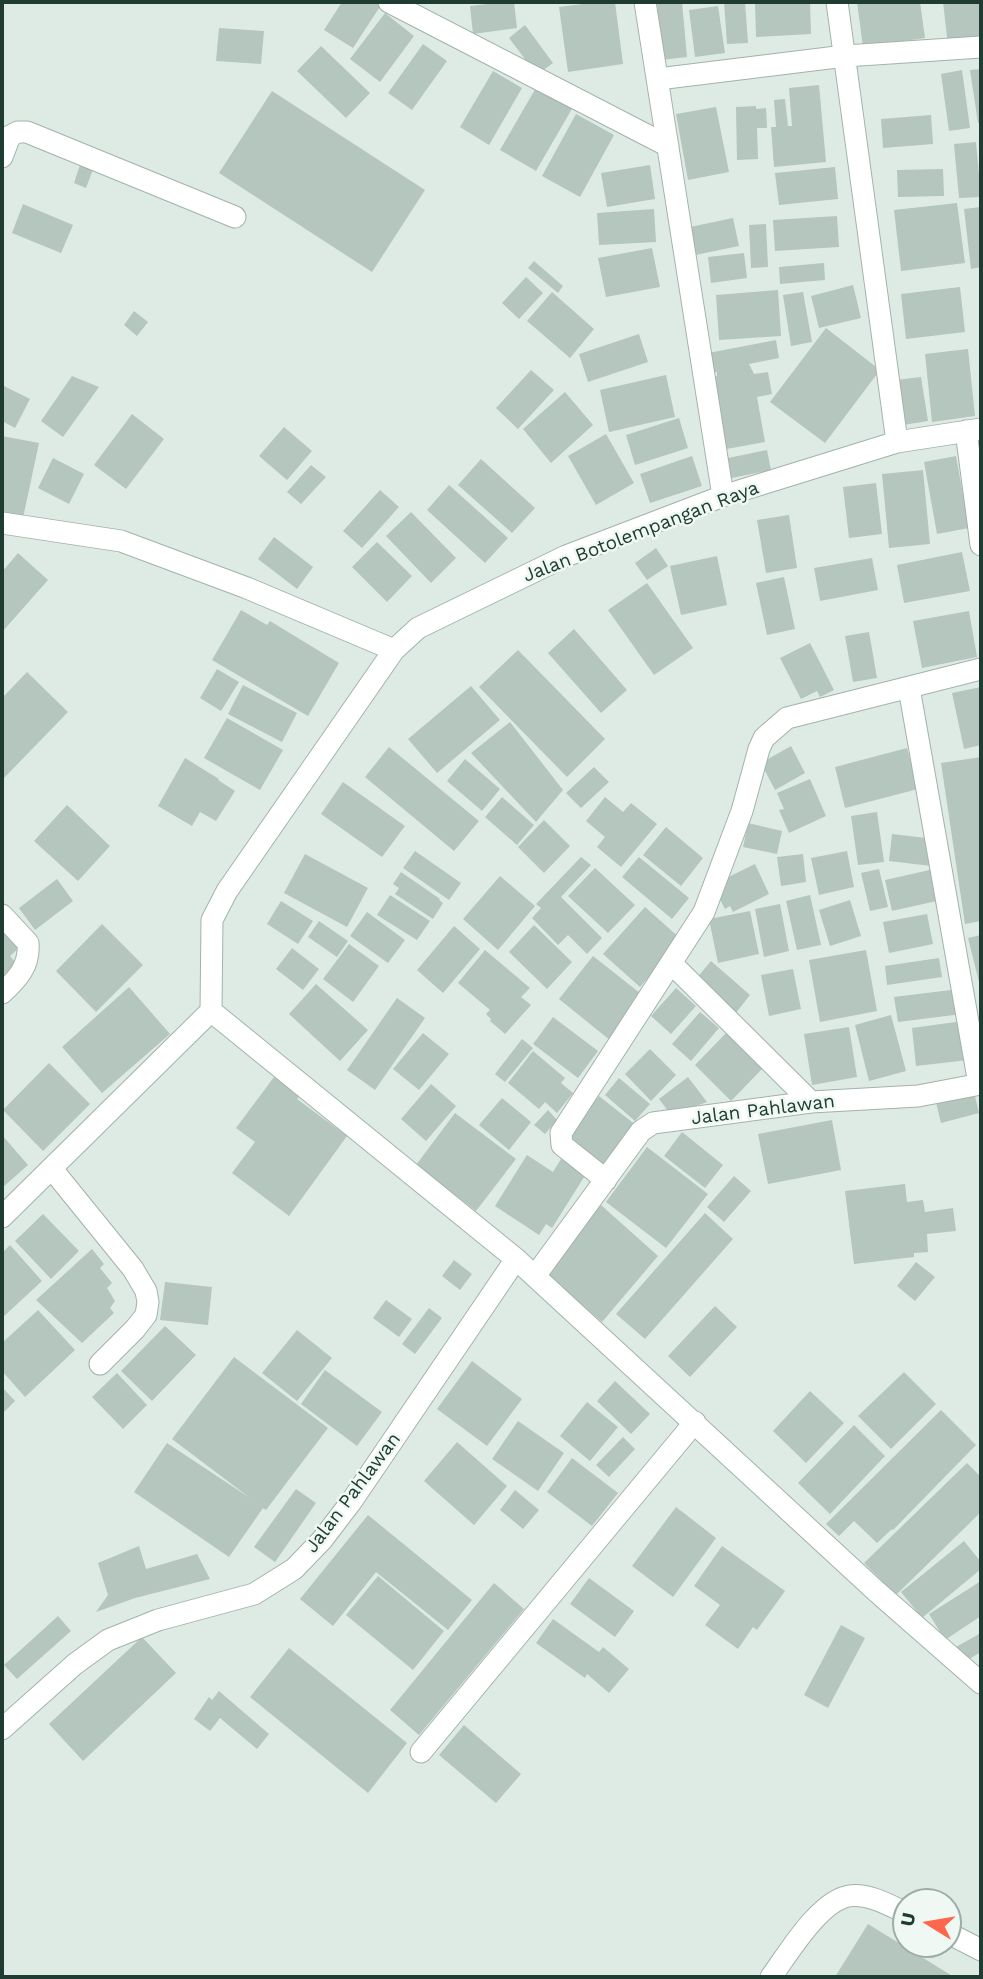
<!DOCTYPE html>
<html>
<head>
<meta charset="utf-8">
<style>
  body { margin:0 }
  #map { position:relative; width:983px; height:1979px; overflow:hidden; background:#deebe4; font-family:"Work Sans",sans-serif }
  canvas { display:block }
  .frame { position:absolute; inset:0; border:4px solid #1e3c32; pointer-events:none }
  .north { position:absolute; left:892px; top:1888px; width:70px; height:70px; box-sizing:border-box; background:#eff8f3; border:2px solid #9bada6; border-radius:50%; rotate:281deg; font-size:19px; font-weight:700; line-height:28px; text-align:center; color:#1e3c32 }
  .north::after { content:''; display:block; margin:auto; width:24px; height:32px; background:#fd674b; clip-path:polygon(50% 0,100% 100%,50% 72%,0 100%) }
</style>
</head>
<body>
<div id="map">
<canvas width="983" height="1979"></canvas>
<div class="frame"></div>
<div class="north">U</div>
</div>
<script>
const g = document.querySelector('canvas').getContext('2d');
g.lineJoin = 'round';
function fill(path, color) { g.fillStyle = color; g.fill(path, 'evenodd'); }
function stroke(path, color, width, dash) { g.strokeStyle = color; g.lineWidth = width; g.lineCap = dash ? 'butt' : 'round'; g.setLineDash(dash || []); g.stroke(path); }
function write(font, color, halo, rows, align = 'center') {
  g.font = font + ' "Work Sans",sans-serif'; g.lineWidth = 5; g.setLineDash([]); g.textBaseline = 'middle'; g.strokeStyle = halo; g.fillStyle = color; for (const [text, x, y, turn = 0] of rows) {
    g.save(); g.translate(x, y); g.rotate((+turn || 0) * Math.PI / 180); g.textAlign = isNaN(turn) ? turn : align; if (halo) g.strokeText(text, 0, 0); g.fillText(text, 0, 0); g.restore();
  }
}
fill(new Path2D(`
  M342 2H383L353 48 324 30Z
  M504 2H514L517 28 473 34 470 6Z
  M598 2H615L623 64 568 72 559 7Z
  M657 2H682L687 57 661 60Z
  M724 2H745L748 43 727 44Z
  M755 2H810L811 34 756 37Z
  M857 2H920L925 38 863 47Z
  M943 2H981V42L948 45Z
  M718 6 725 53 695 57 689 10Z
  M385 13 414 36 380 82 350 59Z
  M525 25 553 63 537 75 509 38Z
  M219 28 264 31 261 64 216 61Z
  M423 44 447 61 412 110 388 93Z
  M321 46 370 93 346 118 297 71Z
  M981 69V123H978L970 70Z
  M962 70 970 128 949 131 941 74Z
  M493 71 522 88 489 145 460 127Z
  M819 85 826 162 774 167 771 127H776L774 100 785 99 788 126H792L789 88Z
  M537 86 573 107 536 171 500 150Z
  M272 91 425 190 372 272 219 173Z
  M756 106V109L766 108 767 128H757L758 159 737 160 736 107Z
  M716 107 729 172 688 180 676 114Z
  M576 114 614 135 580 197 542 176Z
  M931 115 933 144 883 148 881 119Z
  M976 142 981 197 959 198 954 144Z
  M82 159 95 164 86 188 74 183Z
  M650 165 655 199 607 207 601 173Z
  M835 167 838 199 779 205 775 173Z
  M943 169 944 196 898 197 897 170Z
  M957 203 965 263 901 271 894 210Z
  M23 204 73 225 61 253 12 233Z
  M981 207V267L971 269 964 209Z
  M654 209 656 242 599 245 597 213Z
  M837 216 839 247 775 251 773 220Z
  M733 218 739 246 695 255 690 227Z
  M766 224 768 267 751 268 749 225Z
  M652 248 660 287 606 297 598 258Z
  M744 253 747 278 711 283 708 257Z
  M534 261 563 286 558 293 528 268Z
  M824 263 825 280 780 284 779 267Z
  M526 277 543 293 519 319 502 303Z
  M853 285 861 318 819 328 811 296Z
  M960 287 965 332 906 339 901 294Z
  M778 290 781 336 719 340 716 295Z
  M552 292 594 329 570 358 527 321Z
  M803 292 812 342 791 346 783 295Z
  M134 311 148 322 137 336 124 325Z
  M826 328 880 370 825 443 770 402Z
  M639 334 648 362 588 382 579 354Z
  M776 340 779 358 749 364 754 374 768 372 772 394 757 397 765 442 721 450 708 377 717 376V372L707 374 703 354Z
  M968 349 975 416 932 422 925 354Z
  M531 370 554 390 518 429 496 408Z
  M666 375 675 417 609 432 600 390Z
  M72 376 99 387 63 437 41 421Z
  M921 377 928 421 903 425 896 380Z
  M2 385 30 399 15 428 2 421Z
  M565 392 593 425 551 463 523 429Z
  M132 414 164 439 126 489 94 465Z
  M679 418 688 448 635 465 626 435Z
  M284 427 312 451 287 480 259 456Z
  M606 434 634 483 596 505 568 456Z
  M2 436 39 443 23 518 2 514Z
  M767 450 771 470 727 479 723 459Z
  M692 456 702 486 650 503 640 474Z
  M956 456 969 528 937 534 924 462Z
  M53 458 84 474 69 504 38 488Z
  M481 459 535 508 512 533 458 485Z
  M311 465 326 477 301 504 287 492Z
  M923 470 930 544 889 548 882 474Z
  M876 483 882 534 849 538 843 487Z
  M449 485 508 538 485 563 427 510Z
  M380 490 399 507 362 548 343 531Z
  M411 512 456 558 431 583 386 536Z
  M789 515 797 568 766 573 757 520Z
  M274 537 313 567 297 589 258 559Z
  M377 542 412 576 387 602 352 567Z
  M656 548 668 566 647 580 635 563Z
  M962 552 970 591 904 603 897 565Z
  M18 553 48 580 3 631 2 572Z
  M717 556 727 605 681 615 670 566Z
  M872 558 878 590 820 601 814 568Z
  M784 577 795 629 767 635 756 583Z
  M647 583 693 648 654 675 608 610Z
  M241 610 267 625 270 621 339 663 308 716 212 660Z
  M969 611 977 657 922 668 913 621Z
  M574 629 627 690 601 713 548 653Z
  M869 632 877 678 853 682 845 636Z
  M810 643 834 690 820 697 817 691 801 699 780 658Z
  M518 650 605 739 567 777 479 687Z
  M217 669 239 682 221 711 200 698Z
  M27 672 68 712 4 778 2 776V698Z
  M243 685 297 713 282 742 228 714Z
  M471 686 500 720 437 773 408 739Z
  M981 687V745L964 749 952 693Z
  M227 718 283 750 260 790 204 758Z
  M510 722 563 790 536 822 471 753Z
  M791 746 805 773 775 790 761 763Z
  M389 747 479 821 454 851 365 777Z
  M907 748 918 789 845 808 835 767Z
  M981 757V921L965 924 941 763Z
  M185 758 219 779 218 780 235 791 216 821 200 812 192 826 158 806Z
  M465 759 500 789 482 811 447 781Z
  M594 767 609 782 581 808 566 793Z
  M810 779 826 816 789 833 779 810 784 809 777 793Z
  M343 782 405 826 382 857 321 814Z
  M502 797 534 825 517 845 485 817Z
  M605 797 623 812 631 803 657 824 621 867 597 847 605 837 586 821Z
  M67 805 110 846 78 881 34 841Z
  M877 812 884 862 858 865 851 816Z
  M544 820 570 846 544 873 518 847Z
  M748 823 782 831 777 854 743 847Z
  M666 827 703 858 681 886 643 855Z
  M892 834 934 839 931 866 889 861Z
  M415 851 461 883 449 900 403 868Z
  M847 851 854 887 819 895 811 858Z
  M305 854 368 888 347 927 284 893Z
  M803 854 806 882 781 886 777 857Z
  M581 857 591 865 561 897 602 938 587 954 568 935 558 945 532 918 541 908 536 904Z
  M639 857 689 898 672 919 622 877Z
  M755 864 769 894 733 912 730 906 725 909 716 892 720 881Z
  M595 868 635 905 608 933 568 896Z
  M879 869 888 907 870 911 861 873Z
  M934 869 941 900 892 911 885 880Z
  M401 872 440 899 439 900 443 903 433 919 395 894 399 888 393 884Z
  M500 876 535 906 498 950 463 919Z
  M57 879 73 901 35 930 19 908Z
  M390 895 430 921 417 940 377 915Z
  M810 895 821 945 797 950 786 901Z
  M850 900 861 936 830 946 819 910Z
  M281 901 313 921 298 944 267 924Z
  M780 904 789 951 764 957 755 909Z
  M645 907 682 940 640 987 603 954Z
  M750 911 759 954 718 963 709 919Z
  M367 912 405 940 388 963 350 936Z
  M927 914 933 944 889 953 883 922Z
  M319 921 348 941 337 957 308 937Z
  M102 924 143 965 96 1012 56 971Z
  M534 925 572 962 547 989 509 952Z
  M454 926 480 949 443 993 417 970Z
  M2 928 20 947 10 956 16 963 2 977Z
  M981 935V986H980L968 938Z
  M349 944 379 966 353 1002 323 979Z
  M292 948 319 969 303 990 276 969Z
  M485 950 530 988 521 997 531 1005 505 1034 490 1021 491 1019 486 1014 490 1010 458 983Z
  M866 950 877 1011 820 1022 809 960Z
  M593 956 645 997 611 1041 559 999Z
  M939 958 942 977 887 985 885 966Z
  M711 961 750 995 735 1014 696 979Z
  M793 969 801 1009 769 1016 761 975Z
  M316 984 368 1030 340 1061 289 1014Z
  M129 987 170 1034 102 1093 62 1047Z
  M676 988 696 1006 671 1034 651 1016Z
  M959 989 962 1014 898 1022 894 997Z
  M397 998 425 1018 375 1090 347 1070Z
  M700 1012 719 1028 691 1061 672 1044Z
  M891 1015 906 1071 869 1081 855 1025Z
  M553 1017 598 1051 578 1078 533 1044Z
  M963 1021 968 1060 916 1066 912 1028Z
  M849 1027 857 1077 812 1085 804 1034Z
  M728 1031 764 1067 731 1101 695 1065Z
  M423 1033 449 1054 419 1090 393 1069Z
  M522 1039 533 1048 505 1082 495 1074Z
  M650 1049 676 1075 651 1101 625 1074Z
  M533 1051 565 1078 561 1083 573 1093 557 1113 545 1102 539 1109 508 1083Z
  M49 1063 90 1104 43 1151 3 1110Z
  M274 1077 300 1096 297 1099 347 1136 289 1216 232 1173 255 1142 236 1128Z
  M688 1077 707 1102 671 1115 659 1099Z
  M619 1078 650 1104 635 1121 605 1095Z
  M431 1084 456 1106 426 1141 401 1119Z
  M973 1088 979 1113 941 1123 935 1098Z
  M599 1096 637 1126 603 1170 565 1140Z
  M502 1098 531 1122 509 1150 479 1125Z
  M548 1110 557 1120 545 1134 534 1125Z
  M455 1113 516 1159 476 1211 416 1165Z
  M832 1120 841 1170 768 1184 758 1134Z
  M682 1132 723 1165 705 1188 664 1156Z
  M2 1135 28 1165 2 1188Z
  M647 1147 708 1194 666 1248 606 1202Z
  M527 1155 553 1172 561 1159 586 1174 552 1228 546 1224 539 1235 495 1206Z
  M734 1176 751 1191 724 1222 707 1207Z
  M905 1184 907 1202 923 1200 925 1212 953 1208 956 1231 927 1234 928 1252 914 1253V1257L854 1264 845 1191Z
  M601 1205 658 1256 602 1322 544 1272Z
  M705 1213 733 1239 645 1339 616 1314Z
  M43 1214 79 1251 51 1279 15 1241Z
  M10 1245 42 1281 2 1318V1253Z
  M92 1249 104 1264 100 1268 112 1283 107 1288 115 1301 110 1308 114 1313 82 1343 36 1300Z
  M454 1260 472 1274 460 1290 442 1276Z
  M916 1262 935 1277 915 1301 897 1286Z
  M165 1282 212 1287 208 1325 160 1320Z
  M386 1300 412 1319 399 1337 373 1318Z
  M715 1306 737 1327 690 1377 668 1356Z
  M429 1308 442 1318 415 1354 402 1344Z
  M38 1310 75 1350 25 1397 2 1371V1343Z
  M165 1326 196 1355 152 1401 121 1371Z
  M297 1330 332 1358 297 1401 262 1373Z
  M234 1357 328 1428 266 1510 263 1508 229 1557 134 1492 167 1443 250 1498 172 1439Z
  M472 1361 522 1399 487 1446 437 1409Z
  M325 1370 382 1412 357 1446 301 1404Z
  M904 1372 936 1404 891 1449 858 1416Z
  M117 1373 147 1405 123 1429 92 1397Z
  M615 1381 650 1414 631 1434 597 1401Z
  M2 1387 15 1401 2 1414Z
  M810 1391 844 1423 806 1463 773 1431Z
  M587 1402 618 1427 590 1461 560 1436Z
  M941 1410 976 1445 893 1530 892 1529 877 1543 854 1521 839 1536 826 1524Z
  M518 1421 564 1453 538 1491 492 1459Z
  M854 1425 885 1456 830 1514 798 1483Z
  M623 1437 635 1449 609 1477 596 1465Z
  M457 1442 507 1486 474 1525 424 1481Z
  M572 1458 618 1493 592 1526 547 1492Z
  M967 1463 981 1477V1512L896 1595 864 1563Z
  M296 1489 316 1503 275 1562 254 1547Z
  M515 1490 539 1510 523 1529 500 1510Z
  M676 1507 716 1538 673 1597 632 1566Z
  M368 1515 472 1600 448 1630 376 1572 333 1626 300 1599Z
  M964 1541 981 1562V1569L922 1618 901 1592Z
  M139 1546 146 1569 197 1554 210 1579 135 1598 96 1612 108 1595 98 1563Z
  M722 1546 785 1591 757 1630 753 1627 738 1649 705 1625 720 1605 694 1586Z
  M378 1576 444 1631 413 1670 346 1615Z
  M589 1578 634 1611 615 1637 570 1604Z
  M981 1581V1616L945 1640 929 1614Z
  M494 1583 524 1609 419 1735 390 1710Z
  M58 1616 71 1631 17 1679 4 1665Z
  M553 1619 599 1652 603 1647 629 1669 609 1693 587 1674 585 1678 536 1643Z
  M841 1625 865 1638 828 1708 804 1695Z
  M979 1634 981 1652 964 1662 956 1647Z
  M142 1637 176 1673 83 1761 49 1724Z
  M289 1648 407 1743 368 1793 250 1697Z
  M219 1691 269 1734 257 1749 220 1718 210 1731 194 1719 209 1697 212 1700Z
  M464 1725 521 1774 496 1803 439 1755Z
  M868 1924 954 1977H835Z`), '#b4c6bd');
const minor = new Path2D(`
  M389 2 668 146
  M645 2 723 496
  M837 2 897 442
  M658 79 845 56 981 47
  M2 157 10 136 18 132H27L235 217
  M966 431 981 545
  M2 523 121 541 247 588 394 650
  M909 688 979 1084
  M2 915 28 943C30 965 18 979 2 993
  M672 964 811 1102
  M211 1011 212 920 227 891 394 650 418 628 566 556 723 496 897 442 981 429
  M211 1011 516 1259
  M52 1169 133 1269 146 1291 148 1302 146 1315 135 1329 100 1364
  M606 1180 562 1145 561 1133 704 912 742 811 759 749 764 738 787 718 981 669
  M2 1217 211 1011
  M535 1276 641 1131 653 1123 811 1102 918 1096 981 1084
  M2 1729 75 1664 108 1640 158 1620 254 1594 294 1569 322 1540 351 1502 516 1259 876 1591 981 1683
  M421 1752 695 1422
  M948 1933 981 1950
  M771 1977C788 1954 819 1901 849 1896 868 1893 889 1905 906 1913`);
stroke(minor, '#a1b3ab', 23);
stroke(minor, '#fff', 21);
write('19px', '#1e3c32', '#eff8f3', [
  ["Jalan Botolempangan Raya",641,532,-21],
  ["Jalan Pahlawan",763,1110,-7],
  ["Jalan Pahlawan",353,1493,-53]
]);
</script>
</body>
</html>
